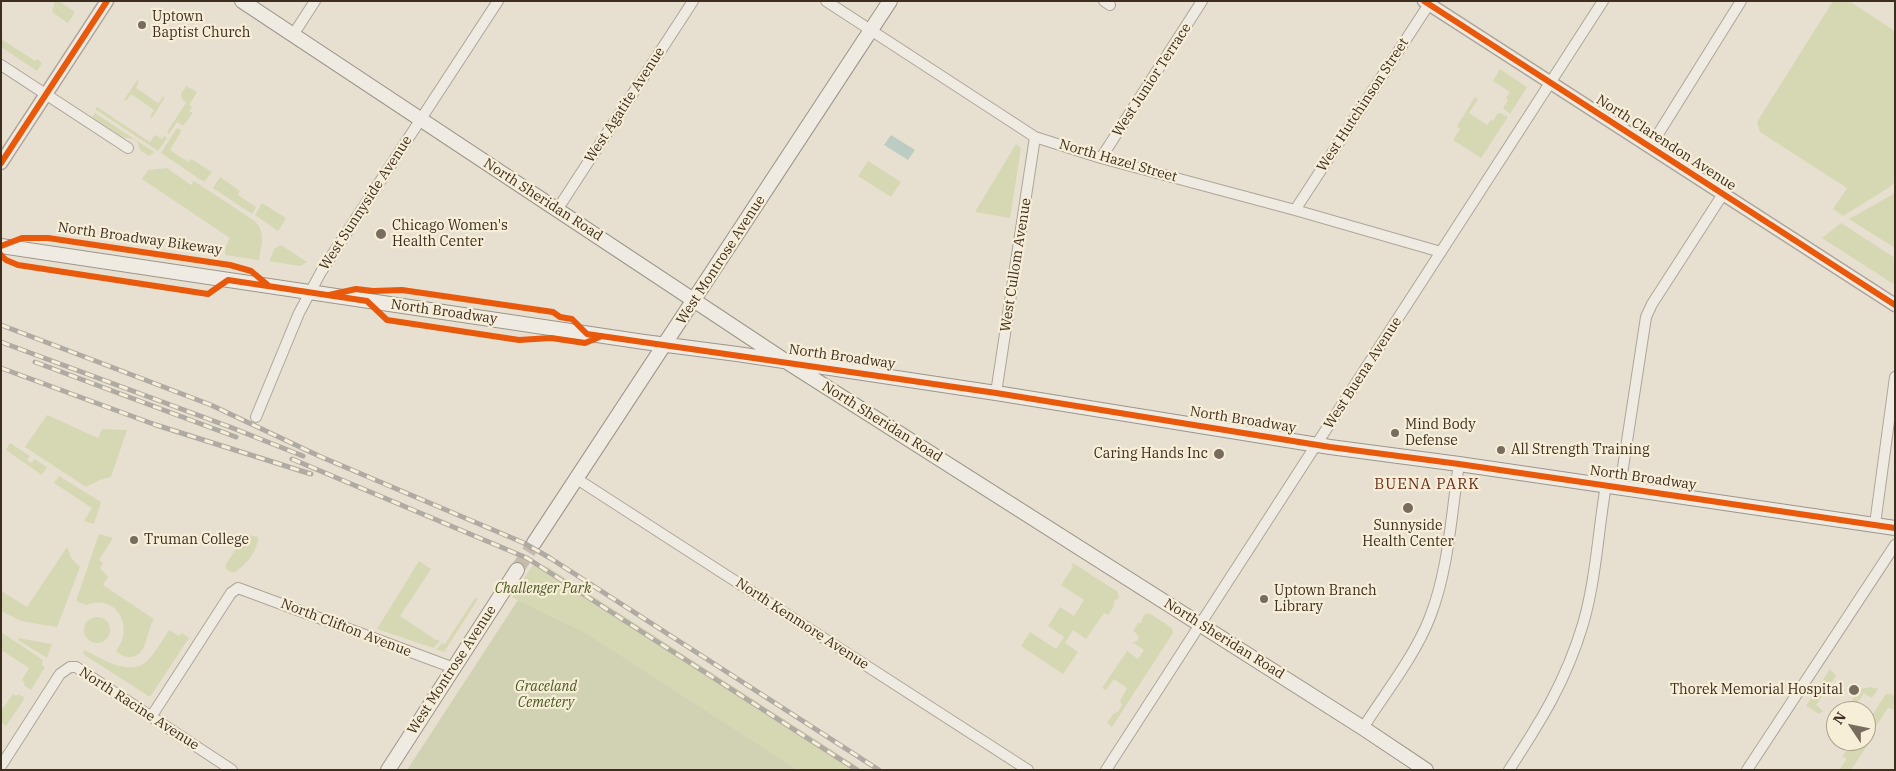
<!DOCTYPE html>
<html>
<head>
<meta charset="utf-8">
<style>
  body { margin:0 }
  #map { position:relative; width:1896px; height:771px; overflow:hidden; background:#e7e0d1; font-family:"IBM Plex Serif",serif }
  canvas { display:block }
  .frame { position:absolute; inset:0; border:2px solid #3d2e20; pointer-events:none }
  .north { position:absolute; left:1826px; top:701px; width:50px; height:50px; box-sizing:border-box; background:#f7eed8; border:1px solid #ada18e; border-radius:50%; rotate:304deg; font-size:14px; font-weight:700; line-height:20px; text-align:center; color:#3d2e20 }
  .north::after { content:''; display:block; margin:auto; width:18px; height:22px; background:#786c5e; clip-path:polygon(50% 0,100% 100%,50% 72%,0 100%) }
</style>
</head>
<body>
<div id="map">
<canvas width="1896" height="771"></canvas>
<div class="frame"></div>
<div class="north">N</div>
</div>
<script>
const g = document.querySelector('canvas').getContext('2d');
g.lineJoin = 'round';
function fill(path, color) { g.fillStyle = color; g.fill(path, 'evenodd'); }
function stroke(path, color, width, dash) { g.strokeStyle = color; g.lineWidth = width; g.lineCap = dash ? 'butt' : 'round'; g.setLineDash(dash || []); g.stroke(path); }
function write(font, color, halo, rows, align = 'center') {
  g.font = font + ' "IBM Plex Serif",serif'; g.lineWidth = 4.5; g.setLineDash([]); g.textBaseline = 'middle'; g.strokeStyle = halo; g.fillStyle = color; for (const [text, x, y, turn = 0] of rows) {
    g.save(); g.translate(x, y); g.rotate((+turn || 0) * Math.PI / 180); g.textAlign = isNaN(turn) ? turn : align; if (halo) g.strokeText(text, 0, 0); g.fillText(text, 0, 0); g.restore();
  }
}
fill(new Path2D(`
  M55 1H59L75 12 68 23 52 12Z
  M1833 1H1849L1895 31V182L1890 187 1843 216 1833 209 1847 188 1760 132 1757 122Z
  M1 39 35 61 37 59 42 63 37 71 1 47Z
  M1500 69 1527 87 1510 114 1503 108 1508 100 1506 98 1510 92 1493 81Z
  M137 80 139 81 136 88 158 103 163 97H165L152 118 150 116 154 110 131 94 127 100H124Z
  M186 86 197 92 189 105 192 107 189 111 193 113 183 126 177 122 169 134 167 132 186 103 182 99 181 94Z
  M1475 97 1478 99 1469 113 1487 125 1491 120 1493 121 1498 113H1501L1508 117 1481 158 1453 140 1460 129 1457 126Z
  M97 107 150 142 155 135 162 139 164 136 167 138 158 151 95 109Z
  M95 113 154 152 149 156 140 150 137 141 133 139 122 137 92 117Z
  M177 128 182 130 170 150 188 162 191 159 212 172 204 182 161 153Z
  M1016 144 1021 148 1010 218 975 212Z
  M868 161 901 182 891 197 858 176Z
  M167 168 191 185 194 181 256 222C266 234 261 247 259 260L225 255 226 245 230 238 142 179 148 170Z
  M220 177 240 191 238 195 256 207 252 214 213 188Z
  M1895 193V248L1849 219Z
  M262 203 286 218 278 231 255 215Z
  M1841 223 1895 258V285L1822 238Z
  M281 245 307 262 300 266 269 261 275 248Z
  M47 415 98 438 102 429 127 430 111 477 100 480 86 487 25 447Z
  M10 443 30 456 27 460 32 463 34 459 47 467 42 475 6 450Z
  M59 476 101 502 94 524 84 521 92 508 54 483Z
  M99 534 113 538 99 560 103 563 100 568 108 577 103 585 154 619C146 630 148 657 130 657 125 657 120 655 116 651 135 627 117 593 86 605L76 601Z
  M245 534 257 537 258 535C259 550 246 565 235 572 230 572 227 571 225 566Z
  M67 547 71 558 80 567 57 627 21 621 1 611V591L27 607Z
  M419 561 431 569 400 616 436 640 437 639 440 641 433 648 377 629Z
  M534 563 548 567 863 770H798L586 633 512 597Z
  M1073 563 1118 592 1119 598 1114 601 1113 608 1108 615 1104 613 1086 639 1073 630 1065 643 1078 652 1063 674 1021 646 1030 632 1056 649 1064 637 1048 626 1060 607 1074 616 1084 600 1061 585 1073 567 1071 565Z
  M475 598 478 599 444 652 436 649 442 643 445 644Z
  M1149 613 1172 628 1173 633 1112 727 1107 723 1114 713 1118 712 1122 705 1120 701 1127 688 1114 679 1106 690 1102 688 1127 651 1138 659 1144 650 1132 642 1137 641 1139 638 1137 634 1133 631 1138 623H1141L1144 615Z
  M84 630a13 13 0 1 1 26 0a13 13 0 1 1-26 0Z
  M169 630 179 636 182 633 189 638 150 697 83 654 84 650C103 659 132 679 149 659 157 650 163 639 169 630Z
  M1 632 43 660 42 665 45 667 31 690 24 685 25 683 22 680 29 668 1 650Z
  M18 638 52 644 47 658 18 640Z
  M1830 669 1836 676 1816 705 1823 711 1819 714 1806 706Z
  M1871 687 1878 689 1872 698 1864 693 1852 711H1845L1854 697 1849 693 1850 691Z
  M13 694 16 696 18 694 25 698 6 726 1 722V711Z
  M1886 694H1891L1895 696V710L1888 708 1872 732 1875 734 1851 770H1839L1847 759 1842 756C1846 751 1851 747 1855 741H1866V724Z`), '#d6d7b3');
fill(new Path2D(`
  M518 600 586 633 798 770H407Z`), '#d1d1b3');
fill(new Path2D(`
  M891 135 915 150 908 160 884 145Z`), '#bcccc2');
stroke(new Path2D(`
  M517 570 534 543`), '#c5bcae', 14, [14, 7]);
const minor = new Path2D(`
  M826 1 1035 137 1101 158 1295 210 1441 252
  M1104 1 1110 5
  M293 35 315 1
  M1 65 128 148
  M1650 147 1741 1
  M1101 158 1202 1
  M557 210 693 1
  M1295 210 1431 1
  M996 393 1035 137
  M256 417 299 313 321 272 498 1
  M577 479 1028 770
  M1620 487 1646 317 1652 304 1723 194
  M1875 524 1895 377
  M151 717 231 593 238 588 454 668
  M1363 728C1385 693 1415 656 1430 617 1449 568 1451 515 1459 464
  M1 766 60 674 70 667H76L232 770
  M1106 770 1603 1
  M1509 770C1541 721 1566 681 1583 624 1596 580 1598 531 1606 485
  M1747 770 1895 545`);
const tertiary = new Path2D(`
  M1424 1 1895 305
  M1 163 107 1`);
const secondary = new Path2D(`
  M242 1 787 362 1363 728 1426 770
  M1 246 644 342 737 354 996 393 1330 447 1459 464 1895 528
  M534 543 890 1
  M388 770 517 570`);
stroke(minor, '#ada599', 12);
stroke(tertiary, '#ada599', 15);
stroke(secondary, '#9c958a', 16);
stroke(minor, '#efebe3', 10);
stroke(tertiary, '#efebe3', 12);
stroke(secondary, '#efebe3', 14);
const rail = new Path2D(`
  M1 325 211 405 319 456 524 543 550 558 879 770
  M1 342 230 427 303 456
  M35 362 236 437
  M1 368 156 425 311 474
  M292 459 527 558 857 770`);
stroke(rail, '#afaaa2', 5);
stroke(rail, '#f7eed8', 3, [9]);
stroke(new Path2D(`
  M1424 1 1895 305
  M1 163 107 1
  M1 246 22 238H48L230 265 251 271 269 286
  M1 255 6 260 18 265 208 294 228 280 367 301 387 320 519 340 551 338 585 343 602 336
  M329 295 356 289 373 291 402 290 553 312 560 317 572 319 587 334 996 393 1330 447 1459 464 1895 528`), '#e8590c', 6);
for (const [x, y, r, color] of [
  [142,25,5,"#786c5e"],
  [381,234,6,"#786c5e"],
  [1395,433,5,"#786c5e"],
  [1501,450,5,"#786c5e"],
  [1219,454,6,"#786c5e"],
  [1408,508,6,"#786c5e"],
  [134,540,5,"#786c5e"],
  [1264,599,5,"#786c5e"],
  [1854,690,6,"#786c5e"]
]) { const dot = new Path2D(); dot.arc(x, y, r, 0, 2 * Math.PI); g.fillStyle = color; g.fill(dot); stroke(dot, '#f7eed8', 2); }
write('14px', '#3d2e20', '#f7eed8', [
  ["Uptown",152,17],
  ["Baptist Church",152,33],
  ["Chicago Women's",392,226],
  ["Health Center",392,242],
  ["Mind Body",1405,425],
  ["Defense",1405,441],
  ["All Strength Training",1511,450],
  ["Caring Hands Inc",1208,454,"right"],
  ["Sunnyside",1408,526,"center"],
  ["Health Center",1408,542,"center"],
  ["Truman College",144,540],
  ["Uptown Branch",1274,591],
  ["Library",1274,607],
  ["Thorek Memorial Hospital",1843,690,"right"]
], 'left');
write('14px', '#3d2e20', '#f7eed8', [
  ["West Junior Terrace",1152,80,-57],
  ["West Agatite Avenue",625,105,-57],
  ["West Hutchinson Street",1363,105,-57],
  ["North Clarendon Avenue",1666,143,33],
  ["North Hazel Street",1118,161,16],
  ["North Sheridan Road",543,200,33],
  ["West Sunnyside Avenue",366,203,-57],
  ["North Broadway Bikeway",140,239,8],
  ["West Montrose Avenue",721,260,-57],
  ["West Cullom Avenue",1016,265,-81],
  ["North Broadway",444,312,8],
  ["North Broadway",842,357,8],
  ["West Buena Avenue",1363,373,-57],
  ["North Broadway",1243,420,9],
  ["North Sheridan Road",882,422,32],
  ["North Broadway",1643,478,8],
  ["North Kenmore Avenue",802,624,33],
  ["North Clifton Avenue",346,628,21],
  ["North Sheridan Road",1224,639,32],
  ["West Montrose Avenue",452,670,-57],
  ["North Racine Avenue",139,709,33]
]);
write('italic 14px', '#4d5a26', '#f7eed8', [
  ["Challenger Park",543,589],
  ["Graceland",546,687],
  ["Cemetery",546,703]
]);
g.letterSpacing = '1px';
write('15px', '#6b2e1e', '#f7eed8', [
  ["BUENA PARK",1427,485]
]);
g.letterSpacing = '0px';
</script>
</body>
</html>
